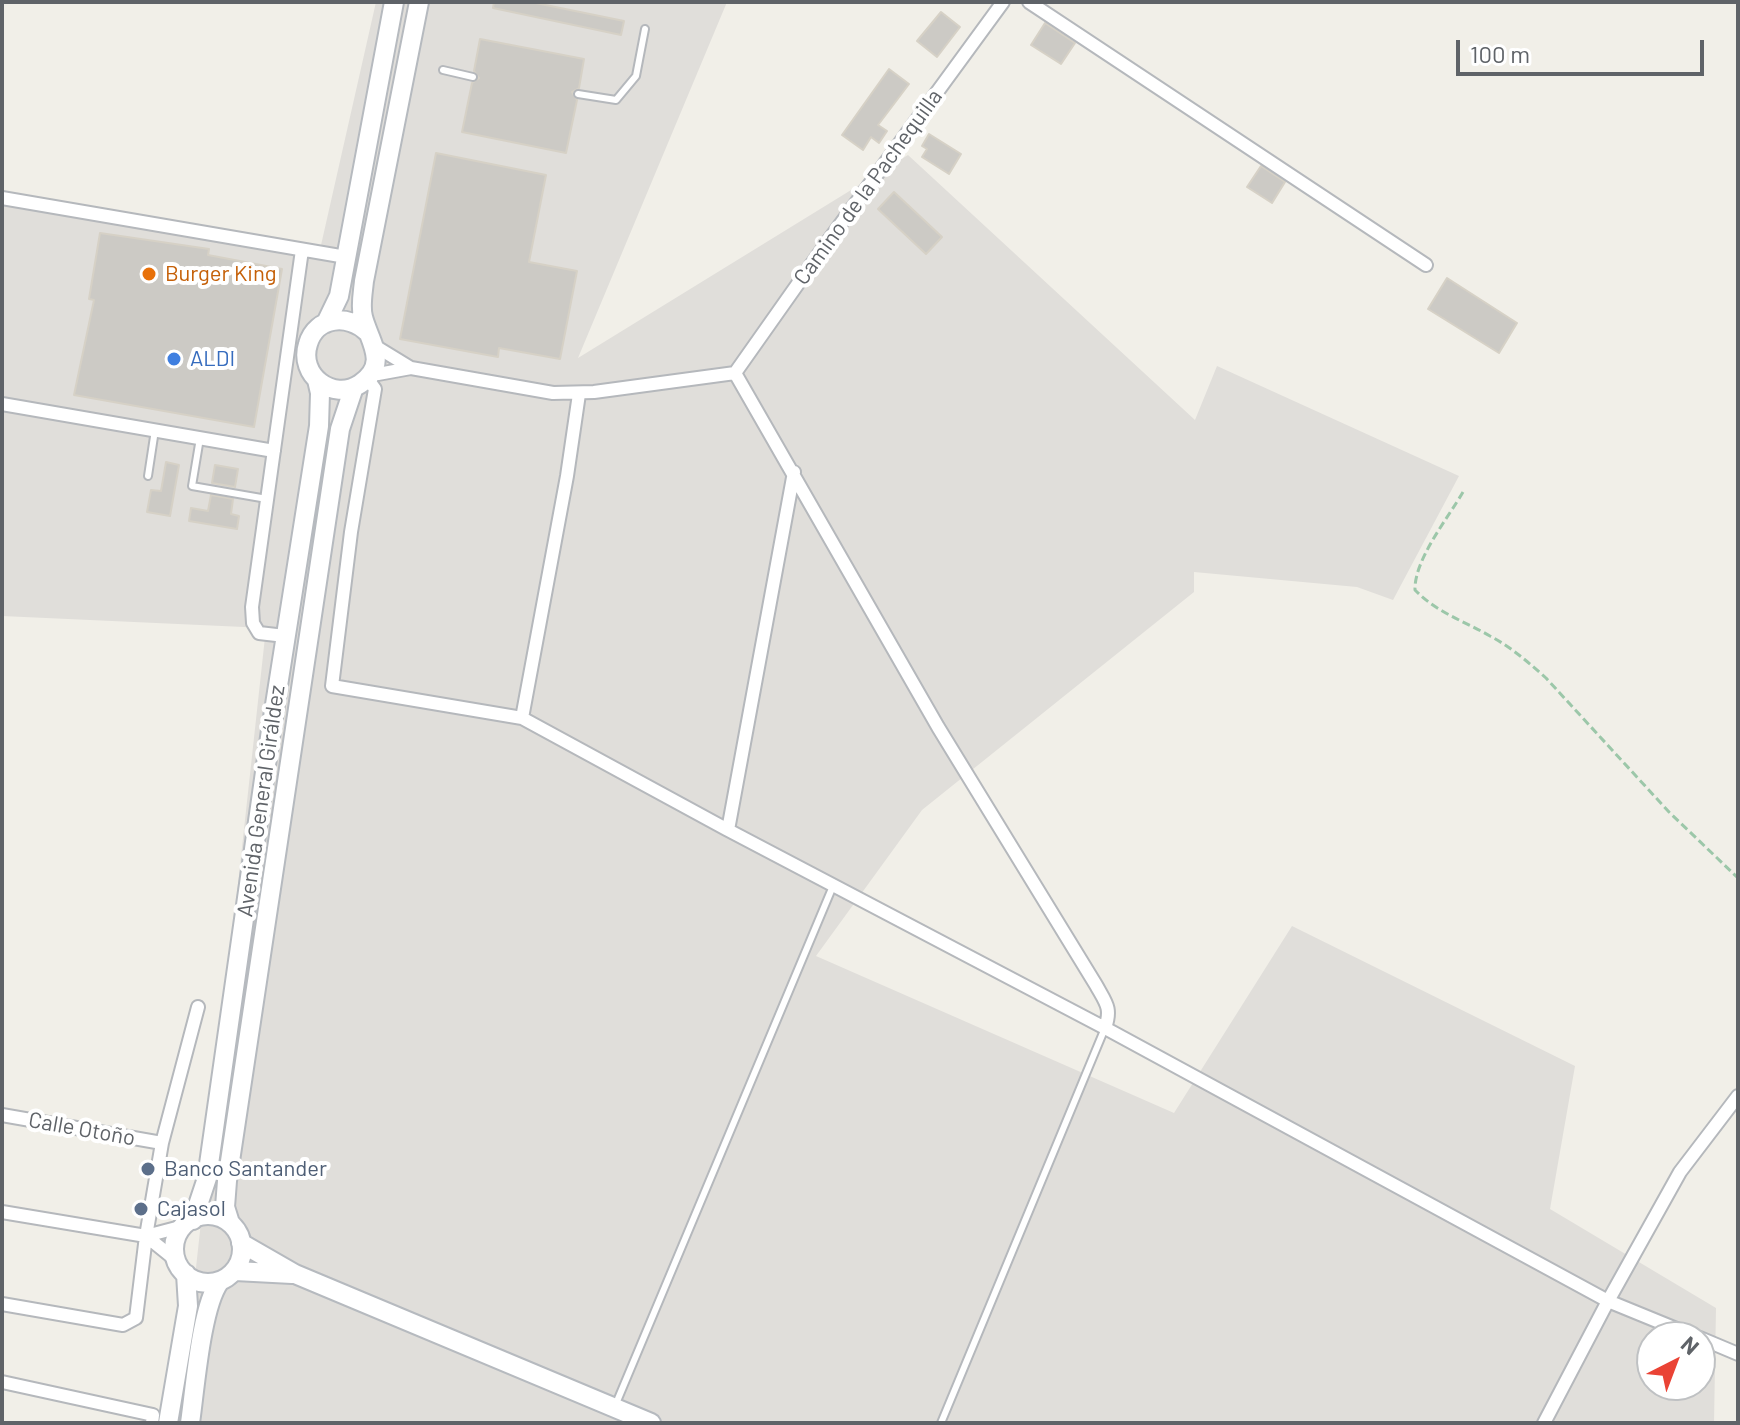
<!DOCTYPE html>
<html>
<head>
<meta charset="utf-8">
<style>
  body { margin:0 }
  #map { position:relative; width:1740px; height:1425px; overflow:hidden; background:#f1efe8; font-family:Barlow,sans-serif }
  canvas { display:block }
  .frame { position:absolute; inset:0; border:4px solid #5f6368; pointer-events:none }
  .north { position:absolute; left:1636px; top:1321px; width:80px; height:80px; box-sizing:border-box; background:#fff; border:2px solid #bfc1c3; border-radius:50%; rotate:42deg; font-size:22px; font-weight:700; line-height:32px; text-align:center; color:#5f6368 }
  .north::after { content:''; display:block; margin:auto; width:28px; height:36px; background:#ea4335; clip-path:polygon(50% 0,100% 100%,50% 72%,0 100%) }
  .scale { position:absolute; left:1456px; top:40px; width:248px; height:36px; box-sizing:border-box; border:4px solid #5f6368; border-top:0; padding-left:10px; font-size:24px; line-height:28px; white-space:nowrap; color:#5f6368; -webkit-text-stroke:6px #fff; paint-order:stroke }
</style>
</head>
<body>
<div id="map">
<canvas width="1740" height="1425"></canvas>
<div class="frame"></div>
<div class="north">N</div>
<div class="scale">100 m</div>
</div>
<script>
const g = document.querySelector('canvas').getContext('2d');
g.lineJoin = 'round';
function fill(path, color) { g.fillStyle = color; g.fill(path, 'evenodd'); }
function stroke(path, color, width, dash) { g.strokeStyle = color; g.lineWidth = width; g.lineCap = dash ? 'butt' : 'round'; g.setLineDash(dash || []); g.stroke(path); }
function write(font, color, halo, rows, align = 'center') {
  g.font = font + ' Barlow,sans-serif'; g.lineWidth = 8; g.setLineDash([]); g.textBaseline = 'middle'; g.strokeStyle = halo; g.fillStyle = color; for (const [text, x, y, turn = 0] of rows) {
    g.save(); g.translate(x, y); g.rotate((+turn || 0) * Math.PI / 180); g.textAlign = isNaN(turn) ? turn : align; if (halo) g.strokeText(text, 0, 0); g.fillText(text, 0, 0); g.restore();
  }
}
fill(new Path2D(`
  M376 2H727L578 358 908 155 1195 420 1217 366 1459 476 1393 600 1357 587 1194 572V592L922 810 816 956 1174 1113 1292 926 1575 1066 1550 1209 1716 1308 1714 1423H179L266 628 2 616V197L319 254ZM1652 1337H1700V1385H1652Z`), '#e0deda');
const building = new Path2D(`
  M494 2H531L624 21 621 35 493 8Z
  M941 12 960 27 937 57 917 41Z
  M1045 23 1075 43 1061 64 1031 45Z
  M480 39 584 59 579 88 572 92 577 100 566 153 462 132 472 83 479 78 474 71Z
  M889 69 909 84 878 125 887 131 879 143 871 137 863 150 842 135Z
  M929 134 961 154 949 174 922 157 927 149 922 146Z
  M436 153 546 175 529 262 577 271 560 359 499 348 498 357 400 339Z
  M1261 166 1285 182 1272 203 1247 187Z
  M894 192 942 237 926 254 878 209Z
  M100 233 209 249 208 255 282 269 254 427 74 395 94 300 89 299Z
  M1447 278 1517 323 1499 353 1428 309Z
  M166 462 179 465 170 516 147 512 151 490 161 491Z
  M215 465 238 469 235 487 212 483Z
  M211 495 233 499 231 514 239 516 237 529 189 521 191 508 208 511Z`);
fill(building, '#cccac5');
stroke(building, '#d6d1c6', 2);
const lane = new Path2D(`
  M443 70 473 77
  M578 94 616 100 636 76 645 29
  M200 438 192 486 267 499
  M148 476 155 430
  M615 1406 833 886
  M941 1423 1105 1028`);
const street = new Path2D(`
  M1029 2 1426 265
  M2 198 346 257
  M375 346 411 368 553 393 594 392 735 373
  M371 373 378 374 411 368
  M735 373 938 727 1096 985C1106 1003 1112 1008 1105 1028
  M735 373 826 244 1003 2
  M367 378 375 389 351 532 332 686 522 718
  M579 394 567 476 522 718 728 830 794 472
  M2 404 274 451
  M285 636 259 633 253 623 252 607 302 250
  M728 830 1105 1028 1608 1301 1696 1337
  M2 1115 162 1143
  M2 1212 146 1236 184 1226
  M146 1236 177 1261
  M2 1304 123 1325 136 1318 146 1236 162 1143 198 1007
  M1700 1338 1738 1354
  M2 1382 153 1415 152 1423
  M1544 1423 1608 1301 1680 1172 1738 1096`);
const secondary = new Path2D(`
  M326 323 339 296 394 2
  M367 332C349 314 316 316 308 344 298 375 333 402 360 384 390 364 369 341 363 317 360 306 363 292 364 281L419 2
  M174 1249a34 34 0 1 1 68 0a34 34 0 1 1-68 0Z
  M193 1220 207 1178 271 730 319 426 320 393 317 380
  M230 1223 225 1207 227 1181 340 429 354 387
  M241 1243 295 1274 651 1423
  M235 1271 292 1274
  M168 1423 188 1306 186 1274
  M190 1423C195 1389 201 1306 220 1281`);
stroke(lane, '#b5b8bc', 10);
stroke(street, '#b5b8bc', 16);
stroke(secondary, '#b6babf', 22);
stroke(new Path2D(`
  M1463 492C1448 518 1414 560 1415 590 1436 612 1464 621 1490 636 1511 647 1528 662 1546 678L1669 812 1738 878`), '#9cc7a9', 3, [8, 4]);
stroke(lane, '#fff', 6);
stroke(street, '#fff', 12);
stroke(secondary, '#fff', 18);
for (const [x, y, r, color] of [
  [149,274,8,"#e8710a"],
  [174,359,8,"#3f7fe0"],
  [148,1169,8,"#5c6f8a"],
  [141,1209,8,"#5c6f8a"]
]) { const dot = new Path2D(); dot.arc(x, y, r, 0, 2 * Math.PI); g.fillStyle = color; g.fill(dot); stroke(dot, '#fff', 3); }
write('22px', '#5f6368', '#fff', [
  ["Camino de la Pachequilla",868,187,-54],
  ["Avenida General Giráldez",261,801,-82],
  ["Calle Otoño",82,1129,10]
]);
write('22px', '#c56008', '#fff', [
  ["Burger King",165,274]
], 'left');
write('22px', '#366cbe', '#fff', [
  ["ALDI",190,359]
], 'left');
write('22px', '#4e5e75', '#fff', [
  ["Banco Santander",164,1169],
  ["Cajasol",157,1209]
], 'left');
</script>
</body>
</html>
